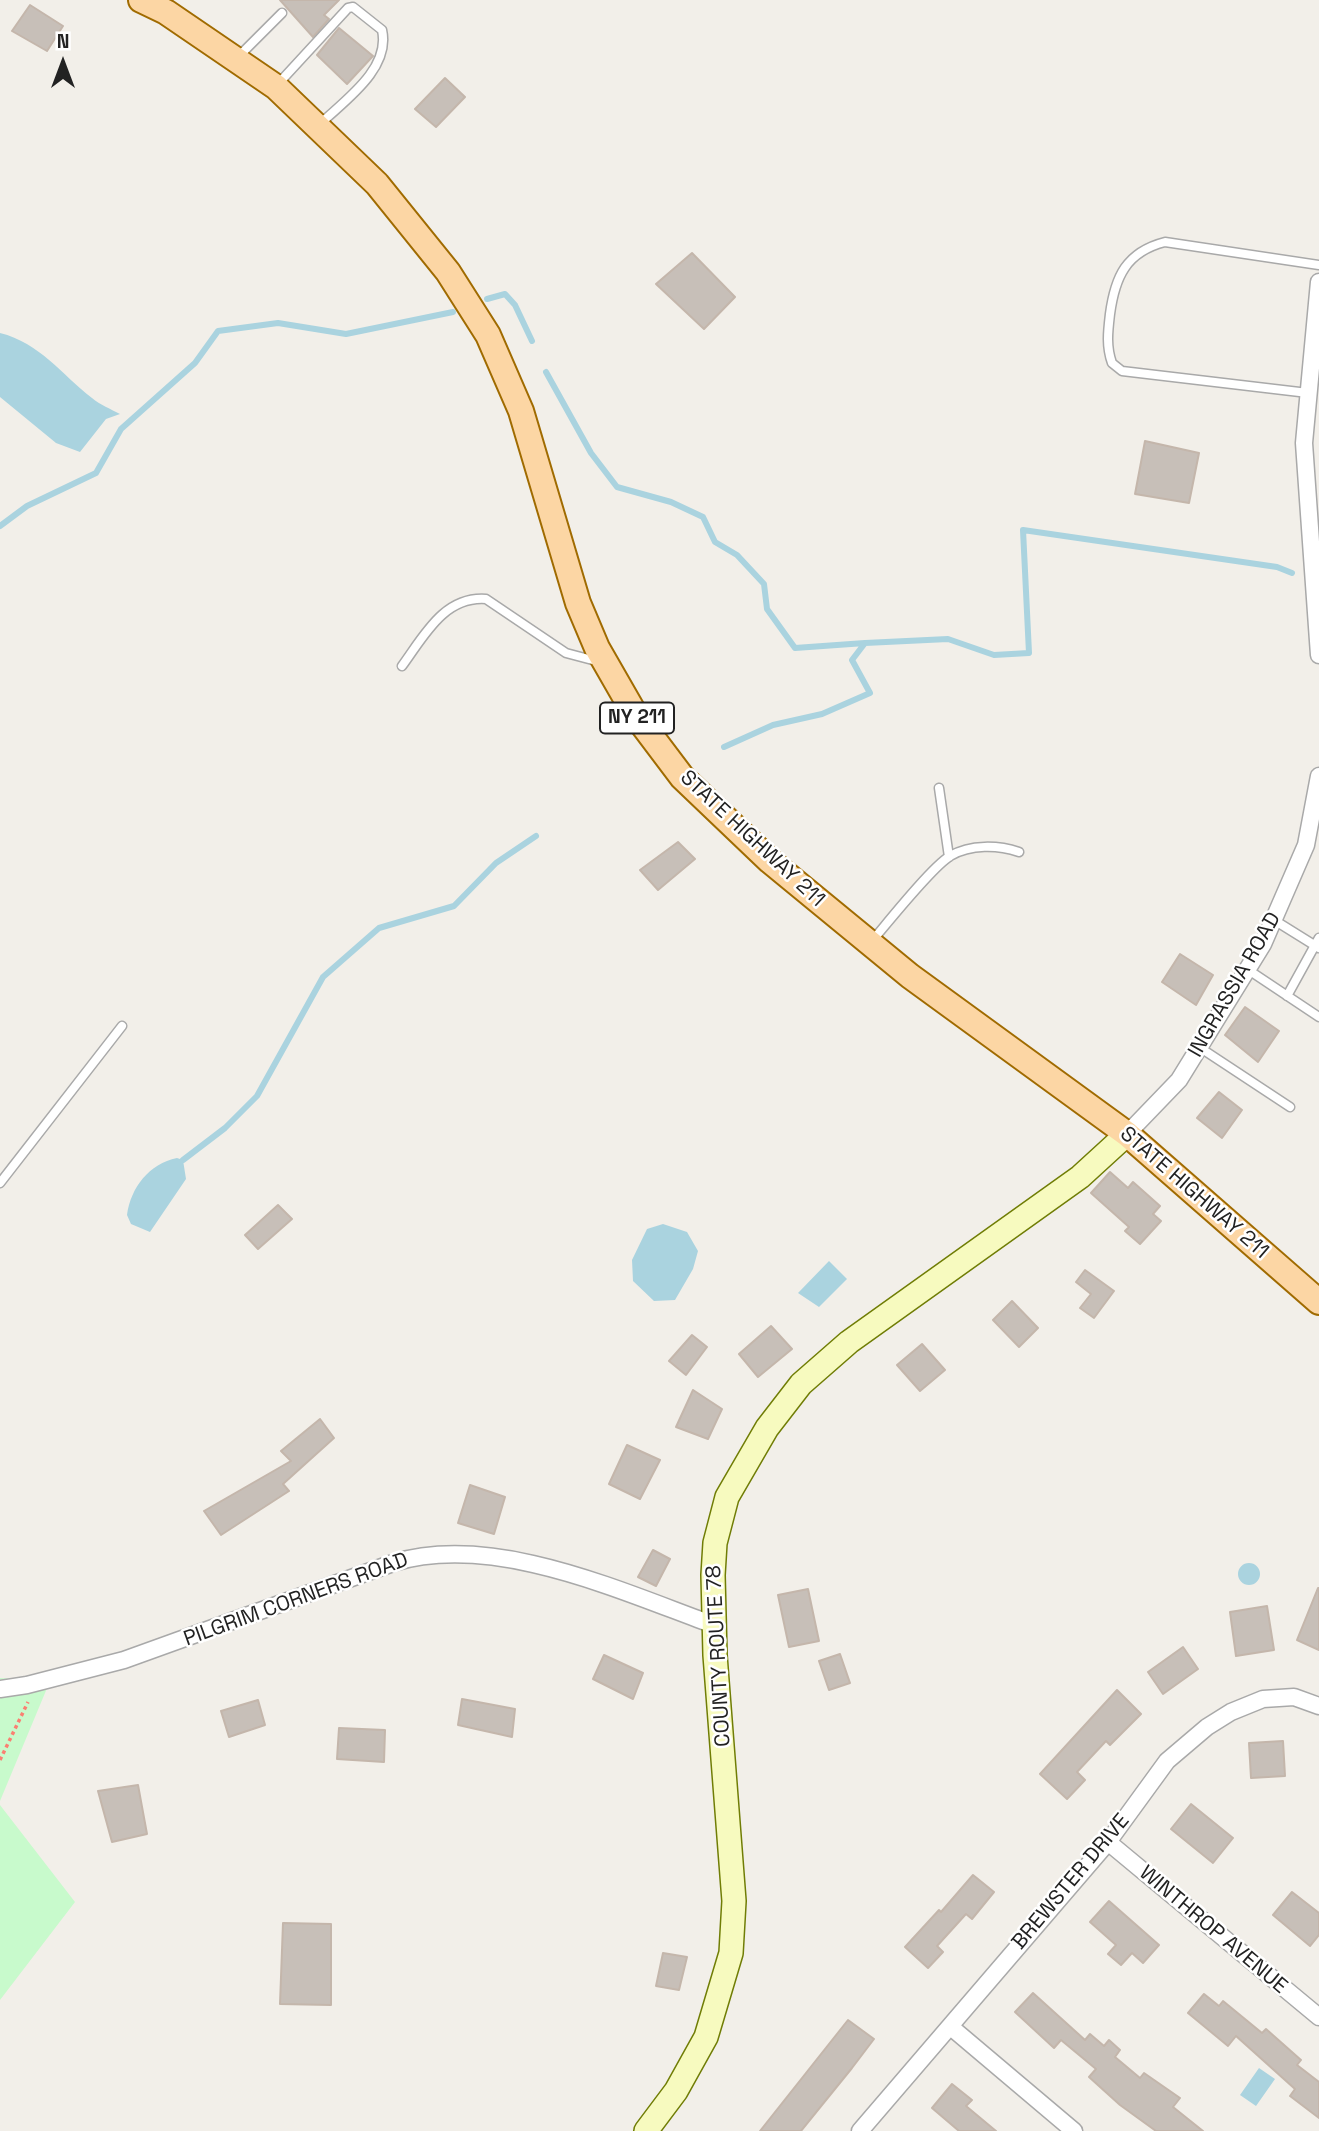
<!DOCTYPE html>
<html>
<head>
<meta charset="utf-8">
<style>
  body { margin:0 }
  #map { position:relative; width:1319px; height:2131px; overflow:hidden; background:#f2efe9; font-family:"Space Grotesk",sans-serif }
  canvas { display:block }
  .north { position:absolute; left:28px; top:28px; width:70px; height:70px; -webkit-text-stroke:5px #fff; paint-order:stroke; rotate:0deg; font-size:19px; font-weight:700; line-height:28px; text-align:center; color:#222 }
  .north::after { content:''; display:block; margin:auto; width:24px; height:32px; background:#222; clip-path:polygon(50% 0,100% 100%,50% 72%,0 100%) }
</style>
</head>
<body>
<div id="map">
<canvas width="1319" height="2131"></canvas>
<div class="north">N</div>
</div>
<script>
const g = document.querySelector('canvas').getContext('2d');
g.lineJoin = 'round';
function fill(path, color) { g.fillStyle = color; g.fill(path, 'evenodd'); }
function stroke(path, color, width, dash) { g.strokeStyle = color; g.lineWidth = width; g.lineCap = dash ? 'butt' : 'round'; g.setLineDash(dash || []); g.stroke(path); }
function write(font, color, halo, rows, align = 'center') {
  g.font = font + ' "Space Grotesk",sans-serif'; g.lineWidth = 5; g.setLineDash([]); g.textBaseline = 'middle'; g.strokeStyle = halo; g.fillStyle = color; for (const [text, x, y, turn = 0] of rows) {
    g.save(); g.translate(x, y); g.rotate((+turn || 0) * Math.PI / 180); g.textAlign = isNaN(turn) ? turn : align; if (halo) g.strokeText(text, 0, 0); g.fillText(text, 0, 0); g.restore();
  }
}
fill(new Path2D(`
  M0 1678 50 1681 0 1801Z
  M0 1805 75 1902 0 2000Z`), '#c8facc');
fill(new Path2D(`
  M0 333C40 343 61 374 92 398 100 405 111 409 120 414L106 419 80 452 56 443 0 397Z
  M177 1158 183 1160 186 1179 150 1232 131 1224 127 1215C131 1187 149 1164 177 1158Z
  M663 1224 687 1232 698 1251 693 1269 675 1300 654 1301 633 1281 632 1260 647 1229Z
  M829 1261 847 1279 819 1307 798 1293Z
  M1238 1574a11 11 0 1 1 22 0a11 11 0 1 1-22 0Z
  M1259 2068 1275 2079 1256 2106 1240 2095Z`), '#aad3df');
stroke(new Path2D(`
  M487 299 505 294 515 305 532 341
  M546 372 591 453 617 487 671 502 703 517 715 542 737 555 764 584 767 609 795 648 865 643
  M0 526 27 506 96 473 121 429 195 363 218 331 278 323 346 334 453 312
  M724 747 773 725 822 714 870 693 852 660 865 643 948 639 994 655 1029 653 1023 530 1277 567 1292 573
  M183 1160 225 1128 257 1096 323 977 379 928 454 906 496 863 536 836`), '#aad3df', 6);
const building = new Path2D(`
  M280 0H339L324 15 329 19 313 37Z
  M30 5 63 26 47 51 12 31Z
  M339 28 373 56 347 84 317 55Z
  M445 78 465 97 436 127 415 109Z
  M692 253 735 297 704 329 656 284Z
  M1145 441 1199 453 1189 503 1135 494Z
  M678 842 695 859 658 890 640 870Z
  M1180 954 1213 975 1196 1005 1162 982Z
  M1245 1007 1279 1031 1258 1062 1225 1035Z
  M1219 1092 1242 1110 1222 1138 1197 1118Z
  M1110 1172 1128 1188 1133 1182 1160 1206 1153 1214 1161 1221 1140 1244 1125 1231 1129 1227 1091 1193Z
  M278 1205 292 1219 258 1249 245 1235Z
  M1085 1270 1114 1291 1094 1318 1080 1308 1091 1294 1076 1282Z
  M1012 1301 1038 1328 1019 1347 993 1320Z
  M771 1326 792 1349 758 1377 739 1354Z
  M692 1335 707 1347 686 1375 669 1361Z
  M922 1344 945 1370 920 1391 897 1365Z
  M693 1390 722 1409 708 1439 676 1427Z
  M320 1419 334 1438 283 1484 289 1491 221 1535 204 1511 291 1461 281 1451Z
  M627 1445 660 1460 640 1499 609 1484Z
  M470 1485 505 1497 494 1534 458 1523Z
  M653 1550 670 1559 656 1586 638 1577Z
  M1318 1588H1319V1650L1297 1640Z
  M808 1589 819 1641 789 1647 778 1595Z
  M1267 1606 1274 1650 1236 1656 1230 1612Z
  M1183 1647 1198 1669 1163 1694 1148 1672Z
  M840 1654 850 1683 829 1690 819 1661Z
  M604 1655 643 1673 633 1699 593 1679Z
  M1117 1690 1141 1714 1110 1745 1106 1741 1077 1772 1085 1780 1067 1799 1040 1774Z
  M462 1699 515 1709 512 1737 458 1725Z
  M258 1700 265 1725 229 1737 221 1711Z
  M339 1728 385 1730 384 1762 337 1759Z
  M1283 1741 1285 1776 1251 1778 1249 1743Z
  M138 1785 147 1834 112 1842 98 1791Z
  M1191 1804 1233 1838 1213 1863 1171 1829Z
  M973 1875 994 1892 972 1919 966 1914 937 1946 943 1952 928 1968 905 1947 939 1910 941 1912Z
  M1292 1892 1319 1913V1935L1310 1946 1273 1915Z
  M1109 1901 1159 1945 1143 1963 1132 1953 1121 1965 1108 1954 1116 1945 1090 1922Z
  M283 1923 331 1924V2005L280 2004Z
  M663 1953 687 1957 679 1990 656 1986Z
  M1033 1993 1085 2040 1090 2034 1104 2046 1109 2040 1120 2050 1115 2057 1140 2078 1144 2073 1180 2098 1173 2107 1203 2131H1156L1120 2105 1089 2077 1096 2069 1061 2040 1054 2048 1015 2012Z
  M1204 1994 1219 2006 1223 2001 1262 2033 1266 2029 1301 2060 1297 2065 1319 2082V2118L1290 2096 1295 2089 1236 2036 1228 2046 1188 2013Z
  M848 2020 874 2039 852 2068 801 2131H760Z
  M952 2084 972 2100 966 2106 996 2131H959L932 2108Z`);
fill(building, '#c7bfb8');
stroke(building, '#c4b6ab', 2);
const lane = new Path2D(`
  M237 58 282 13
  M278 84 348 8 353 7 382 30C391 69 344 101 320 124
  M1308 393 1122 371 1112 363C1106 346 1108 331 1110 314 1115 277 1126 252 1165 242L1319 265
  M402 666C424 636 444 596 486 599L566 653 600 662
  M939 788 949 857
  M1274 920 1319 948
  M872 941C889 921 931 868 950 856 971 844 998 845 1019 852
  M1247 969 1319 1017
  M1287 996 1319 938
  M1199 1047 1290 1107
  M0 1183 122 1026`);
const street = new Path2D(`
  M1319 282 1304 443 1319 655
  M1127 1134 1179 1080 1263 944 1306 845 1319 776
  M0 1689 27 1685 124 1660 393 1563C493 1532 620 1591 714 1625
  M1108 1842 1319 2017
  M952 2028 1074 2131
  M860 2131 1108 1842 1167 1761 1207 1727 1231 1712 1263 1699 1294 1697 1319 1706`);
const secondary = new Path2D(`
  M646 2131 676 2091 706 2037 731 1953 734 1901 715 1655 713 1575 715 1543 727 1497 767 1428 801 1384 849 1342 1080 1177 1127 1134`);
const primary = new Path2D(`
  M141 0 166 12 276 87 377 184 448 272 488 335 521 411 578 603 597 648 636 716 682 777 770 861 910 976 1127 1134 1319 1302`);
stroke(lane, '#a9a9a9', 11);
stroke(street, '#a9a9a9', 19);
stroke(secondary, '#707d05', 26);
stroke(primary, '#a06b00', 28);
stroke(new Path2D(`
  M0 1760 28 1702`), '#fa8072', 3.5, [3.5, 3.5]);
stroke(lane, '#fff', 8);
stroke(street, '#fff', 16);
stroke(secondary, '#f7fabf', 23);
stroke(primary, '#fcd6a4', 24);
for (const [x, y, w] of [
  [637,718,74]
]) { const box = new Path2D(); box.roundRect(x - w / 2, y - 15.5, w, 31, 5); g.fillStyle = '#fff'; g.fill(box); stroke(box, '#222', 2); }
write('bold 19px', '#222', null, [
  ["NY 211",637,718]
]);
write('21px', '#222', '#fff', [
  ["STATE HIGHWAY 211",752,839,43],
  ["INGRASSIA ROAD",1235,985,-60],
  ["STATE HIGHWAY 211",1194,1193,41],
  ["PILGRIM CORNERS ROAD",296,1600,-20],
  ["COUNTY ROUTE 78",719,1656,-93],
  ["BREWSTER DRIVE",1071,1882,-50],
  ["WINTHROP AVENUE",1213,1930,40]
]);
</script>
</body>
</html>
